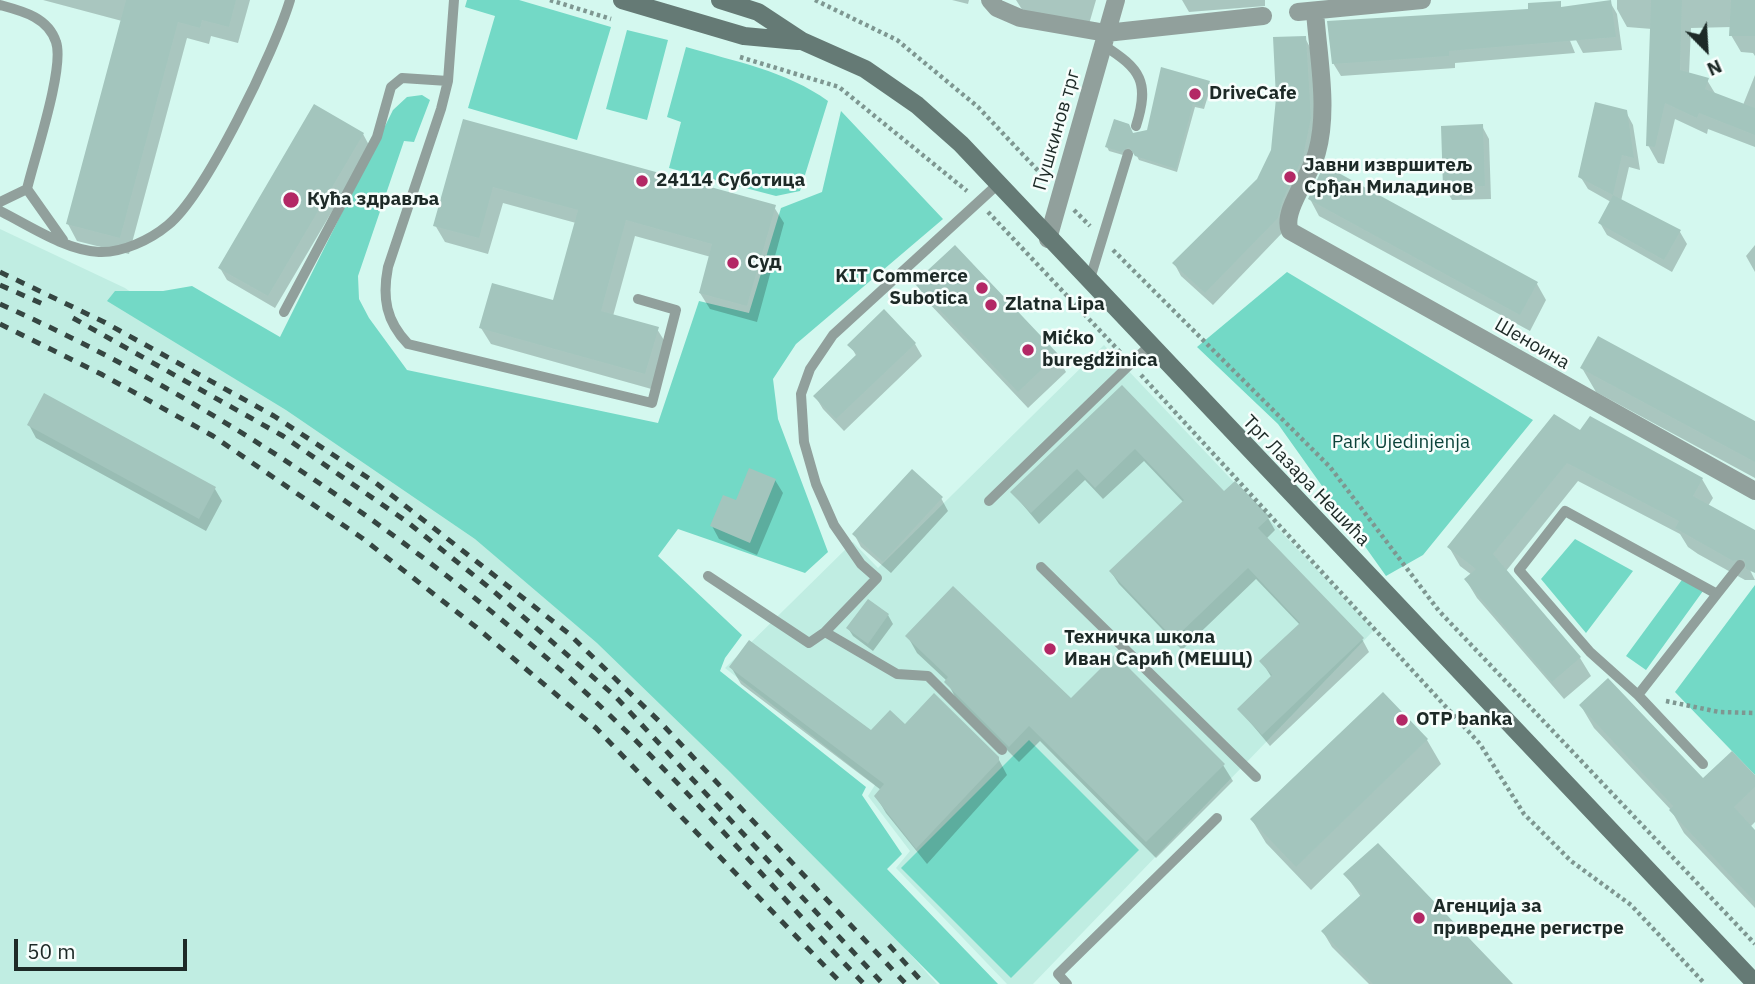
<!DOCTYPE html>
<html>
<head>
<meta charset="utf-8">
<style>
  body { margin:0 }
  #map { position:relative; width:1755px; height:984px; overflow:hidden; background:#d4f8ef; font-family:"IBM Plex Sans",sans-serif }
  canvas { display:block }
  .north { position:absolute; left:1671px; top:14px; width:70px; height:70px; -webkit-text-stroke:5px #f7fefc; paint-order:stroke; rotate:156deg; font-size:19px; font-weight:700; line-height:28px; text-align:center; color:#1d2a27 }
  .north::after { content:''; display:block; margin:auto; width:24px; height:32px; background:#1d2a27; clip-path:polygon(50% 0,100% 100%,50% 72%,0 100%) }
  .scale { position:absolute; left:14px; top:939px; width:173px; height:32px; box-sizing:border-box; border:4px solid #1d2a27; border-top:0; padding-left:9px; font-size:21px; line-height:24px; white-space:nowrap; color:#1d2a27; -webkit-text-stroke:5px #f7fefc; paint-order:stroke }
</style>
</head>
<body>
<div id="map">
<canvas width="1755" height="984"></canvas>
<div class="north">N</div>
<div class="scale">50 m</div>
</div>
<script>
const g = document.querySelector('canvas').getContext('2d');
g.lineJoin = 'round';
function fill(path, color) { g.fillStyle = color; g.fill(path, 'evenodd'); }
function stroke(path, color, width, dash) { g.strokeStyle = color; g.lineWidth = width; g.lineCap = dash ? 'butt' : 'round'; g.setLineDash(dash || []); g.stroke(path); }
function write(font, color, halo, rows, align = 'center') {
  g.font = font + ' "IBM Plex Sans",sans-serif'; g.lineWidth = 5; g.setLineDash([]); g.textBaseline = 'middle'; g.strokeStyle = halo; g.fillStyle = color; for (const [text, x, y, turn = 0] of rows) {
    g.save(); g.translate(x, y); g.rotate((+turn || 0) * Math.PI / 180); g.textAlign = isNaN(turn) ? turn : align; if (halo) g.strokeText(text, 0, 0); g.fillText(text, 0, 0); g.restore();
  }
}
fill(new Path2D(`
  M0 229 125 288 296 406 389 459 694 714 937 984H0Z
  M1104 345 1374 630 1033 984H1007L896 868 910 851 868 796 875 785 725 668 853 542 878 568Z`), '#c0ede2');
fill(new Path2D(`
  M467 0H519L611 27 577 140 468 108 495 16 465 7Z
  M627 30 668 40 647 120 606 109Z
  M686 47C733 61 787 71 828 101L800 191 776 196 669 168 681 122 667 117Z
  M422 95 430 100 414 142 404 141 358 276 359 299 369 318 407 370 658 423 699 301 749 313 781 208 822 192 841 111 943 219 796 344 773 379 778 419 828 552 805 573 678 529 658 556 742 635 725 658 720 671 866 787 862 795 902 854 887 869 998 984H940L730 772 597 643 475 539 286 410 107 301 115 291H163L192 286 280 337 393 110 407 97Z
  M1287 272 1533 420 1423 555 1386 576 1278 424 1197 347Z
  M1575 539 1633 571 1586 633 1541 579Z
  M1684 577 1703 591 1646 670 1626 656Z
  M1755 585V775L1675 692Z
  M1029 740 1139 850 1011 978 901 868Z`), '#73d9c6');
fill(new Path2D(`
  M43 0H250L238 43 211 36 209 44 187 38 129 254 77 241 68 224 122 21Z
  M952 0H969L968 4Z
  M1016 0H1096L1087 31 1023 11Z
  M1182 0H1265V6L1189 12Z
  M1617 0H1755V56L1753 53 1741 52 1731 35 1732 27 1691 28 1689 74 1707 80 1716 95 1743 105 1755 75V147L1708 129 1707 134 1675 119 1664 164 1658 163 1648 145 1652 29 1627 27 1617 9Z
  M1610 2 1617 14 1622 50 1583 53 1576 40Z
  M1560 16 1575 53 1455 63V68L1341 76 1333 63Z
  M1305 38 1312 51 1317 114 1312 162 1284 231 1213 305 1181 276 1174 263 1259 180 1272 150Z
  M1209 83 1211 86 1204 109 1195 107 1177 172 1139 160 1133 149 1123 155 1109 151 1107 147 1148 131Z
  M1626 112 1633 125 1640 170 1629 167 1621 201 1680 232 1687 244 1672 272 1607 235 1600 223 1611 202 1588 189 1580 176Z
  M464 121 774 207 784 223 757 322 710 309 700 293 711 257 635 236 613 316 657 329 667 345 655 390 491 344 481 328 554 302 576 223 503 203 488 254 445 242 435 225Z
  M1482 126 1489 139 1491 199 1452 200 1445 188Z
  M363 134 370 147 275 308 227 280 220 268Z
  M1310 199 1537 284 1546 300 1530 331 1319 216Z
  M1755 245V272L1746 256Z
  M917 284 1056 355 1066 372 1028 408 926 300Z
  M915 344 922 356 844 431 823 409 815 396 857 357 850 345Z
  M1582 368 1755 423V478L1596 392Z
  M1122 387 1224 494 1268 518 1275 530 1266 539 1362 639 1369 652 1270 746 1239 709 1272 678 1262 662 1300 625 1256 579 1182 650 1119 584 1111 572 1184 503 1144 461 1103 499 1085 480 1039 524 1012 492Z
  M29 425 215 489 222 501 206 531 36 438Z
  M1581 433 1702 479 1713 498 1708 506 1755 532V571L1749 568 1755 580H1745L1698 554 1688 547 1680 534 1578 481 1506 571 1580 658 1591 676 1564 699 1477 598 1466 580 1472 575 1460 566 1449 547Z
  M775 480 783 493 757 555 719 539 712 526Z
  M941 498 948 511 891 573 861 547 854 534Z
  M868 601 888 615 893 624 873 651 853 636 848 628Z
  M908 637 1223 765 1233 781 1156 858 1040 741 1019 762 956 699 947 681 917 653Z
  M731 667 871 732 905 727 998 758 1007 775 927 864 886 813 876 796 881 790 741 684Z
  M1383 694 1427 740 1441 764 1311 890 1266 843 1252 820Z
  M1581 706 1703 780 1755 778V822L1750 827 1755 832V908L1684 833 1671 810 1594 728Z
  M1345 874 1509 984H1369L1332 947 1323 932 1361 897Z`), '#0003');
fill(new Path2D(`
  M126 0H236L229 27 202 20 200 28 178 22 120 238 66 224Z
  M1611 0 1616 37 1449 51V56L1332 64 1327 21 1528 9V3L1561 1V7Z
  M1651 0H1682L1680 70 1709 78 1705 89 1755 108V135L1699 113 1697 118 1665 103 1655 147 1646 146Z
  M1731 0H1755V36H1729Z
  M1306 36 1311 118 1303 157 1283 199 1278 218 1205 293 1172 263 1257 179 1271 150 1276 98 1273 37Z
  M1161 67 1210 81 1202 107 1193 104 1176 169 1135 156 1129 147 1121 152 1105 147 1114 119 1129 124 1133 133 1147 130Z
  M1595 102 1627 110 1634 158 1622 155 1613 195 1578 177Z
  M314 104 364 133 268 296 218 268Z
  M463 119 776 205 747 306 699 293 712 244 626 220 601 311 659 327 645 374 479 328 492 283 553 300 578 210 493 187 479 238 433 226Z
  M1483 124 1485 186 1443 188 1441 126Z
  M1324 165 1538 282 1520 315 1308 199Z
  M1613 195 1681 230 1664 260 1598 223Z
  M955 245 1058 354 1018 392 914 283Z
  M884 309 916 343 836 419 813 396 857 354 847 345Z
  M1598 336 1755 421V462L1580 368Z
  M1122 385 1224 491 1235 481 1270 517 1258 528 1364 638 1262 735 1237 709 1272 675 1259 661 1300 623 1248 568 1174 639 1109 571 1184 500 1135 449 1095 488 1077 469 1031 513 1010 492Z
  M44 393 216 487 199 519 27 425Z
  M1554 414 1580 430 1590 416 1703 478 1693 496 1755 530V573L1746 569 1744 559 1733 561 1675 528 1679 521 1567 463 1493 554 1581 657 1552 682 1464 579 1476 569 1447 547Z
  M749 468 776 479 750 543 710 526 723 495 736 500Z
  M912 469 943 497 883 562 852 534Z
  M953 586 1071 698 1115 654 1225 764 1146 842 1029 726 1009 747 944 682 948 677 905 636Z
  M868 599 889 614 868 644 846 628Z
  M749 640 871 730 890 710 905 724 934 693 999 757V761L916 849 874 796 884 784 729 667Z
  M1608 678 1703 778 1732 751 1755 775V787L1734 807 1755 830V902L1669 810 1673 806 1579 705Z
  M1383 692 1428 739 1296 867 1250 819Z
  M1378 843 1513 984H1373L1321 931 1362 894 1343 874Z`), '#a3c5bd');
stroke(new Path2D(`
  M550 0 611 19
  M815 0 897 40 978 107 1045 178
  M740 57 839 87 967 191
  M1074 210 1090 226
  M988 212 1121 353
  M1113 250 1330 467 1439 611 1755 944
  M1141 375 1480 744 1524 814 1571 861 1631 905 1705 984
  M1666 701 1719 712 1755 713`), '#7e9791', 4.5, [3.5, 3.5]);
stroke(new Path2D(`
  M454 0 448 81 441 109 388 267C382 298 386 321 408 344L652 403 676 310 638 299
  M0 5C22 11 48 17 56 42 65 67 34 159 27 189L63 240
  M1103 45C1141 69 1150 82 1136 126
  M0 202 27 189
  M0 211C30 226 65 250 99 252 122 253 150 240 168 225 206 194 275 50 290 0
  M1089 282 1128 154
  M284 312 377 137 391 87 402 78 448 81
  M989 501 1149 346
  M1041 567 1256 777
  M708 576 809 643 825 632 897 674 928 676 1002 750
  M825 632 877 578 861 564 834 525 816 484 804 442 801 394 810 369 833 335 997 185
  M1638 695 1717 594
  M1703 764 1638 695 1590 652 1519 570 1565 511 1717 594 1740 565
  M1067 984 1058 974 1217 818`), '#91a09c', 10);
stroke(new Path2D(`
  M990 0 997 8 1020 18 1106 33 1263 16
  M1315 11C1318 56 1329 109 1317 152 1311 175 1281 212 1290 231L1755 491
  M1298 12 1422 0
  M1048 239 1116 0`), '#91a09c', 18);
stroke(new Path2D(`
  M622 0 744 36 798 41
  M720 0 758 12 802 41 865 69 917 105 961 144 1755 983`), '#657a75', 18);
stroke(new Path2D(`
  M0 272 104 322 274 416 376 483 568 633 661 723 906 984
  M0 285 45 305
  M0 304C196 392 378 513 541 653 658 752 758 873 864 984
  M73 318 283 436 406 521 491 589 615 696 883 984
  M0 324 101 374 213 436 362 538 476 627 596 728 842 984
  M889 945 924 984`), '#354541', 5, [9, 9]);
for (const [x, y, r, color] of [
  [1195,94,7,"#b32865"],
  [1290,177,7,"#b32865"],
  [642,181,7,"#b32865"],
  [291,200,9,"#b32865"],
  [733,263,7,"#b32865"],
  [982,288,7,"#b32865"],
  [991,305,7,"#b32865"],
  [1028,350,7,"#b32865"],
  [1050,649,7,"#b32865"],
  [1402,720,7,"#b32865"],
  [1419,918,7,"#b32865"]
]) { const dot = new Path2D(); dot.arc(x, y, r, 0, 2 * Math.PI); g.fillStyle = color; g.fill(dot); stroke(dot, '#f7fefc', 2.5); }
write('bold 19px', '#1d2a27', '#f7fefc', [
  ["DriveCafe",1209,94],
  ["Јавни извршитељ",1304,166],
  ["Срђан Миладинов",1304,188],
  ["24114 Суботица",656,181],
  ["Кућа здравља",307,200],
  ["Суд",747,263],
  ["KIT Commerce",968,277,"right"],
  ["Subotica",968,299,"right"],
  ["Zlatna Lipa",1005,305],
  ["Mićko",1042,339],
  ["buregdžinica",1042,361],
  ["Техничка школа",1064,638],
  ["Иван Сарић (МЕШЦ)",1064,660],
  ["OTP banka",1416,720],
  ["Агенција за",1433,907],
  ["привредне регистре",1433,929]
], 'left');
write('19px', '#1d2a27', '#f7fefc', [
  ["Пушкинов трг",1057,130,-74],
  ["Шеноина",1532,344,30],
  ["Трг Лазара Нешића",1306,481,46]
]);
write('19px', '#0d443b', '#f7fefc', [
  ["Park Ujedinjenja",1401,443]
]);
</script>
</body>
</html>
